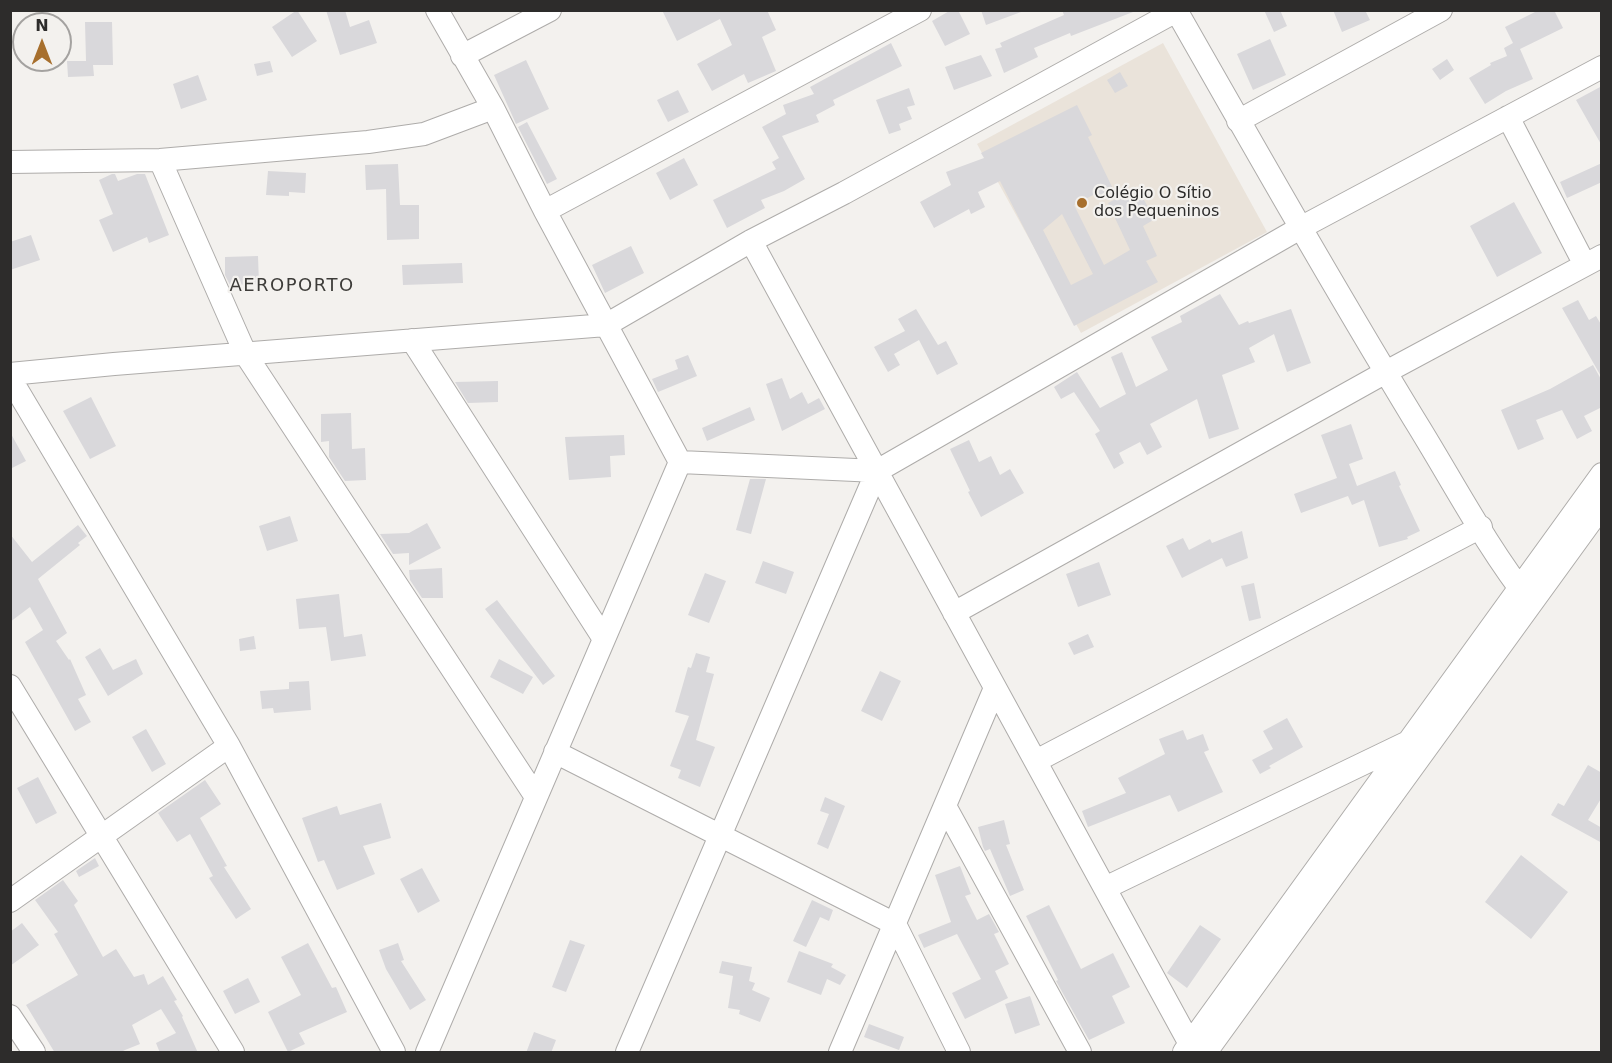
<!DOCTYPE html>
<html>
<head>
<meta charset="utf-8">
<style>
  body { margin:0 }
  #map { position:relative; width:1612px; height:1063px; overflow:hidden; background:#f3f1ee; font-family:"DejaVu Sans",sans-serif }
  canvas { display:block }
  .frame { position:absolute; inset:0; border:12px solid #2d2c2b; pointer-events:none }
  .north { position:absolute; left:12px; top:12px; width:60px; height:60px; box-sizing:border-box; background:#f3f1ee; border:2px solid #a4a2a0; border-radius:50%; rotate:0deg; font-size:16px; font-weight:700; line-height:24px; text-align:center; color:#2d2c2b }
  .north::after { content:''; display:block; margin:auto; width:21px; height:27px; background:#a76f2d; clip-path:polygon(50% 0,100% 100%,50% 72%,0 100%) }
</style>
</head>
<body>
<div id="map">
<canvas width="1612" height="1063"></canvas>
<div class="frame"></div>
<div class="north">N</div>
</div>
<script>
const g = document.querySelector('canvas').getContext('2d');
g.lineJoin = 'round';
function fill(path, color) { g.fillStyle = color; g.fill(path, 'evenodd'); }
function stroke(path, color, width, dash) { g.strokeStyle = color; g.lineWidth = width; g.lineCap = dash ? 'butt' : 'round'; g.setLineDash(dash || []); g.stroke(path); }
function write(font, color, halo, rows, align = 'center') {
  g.font = font + ' "DejaVu Sans",sans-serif'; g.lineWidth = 4.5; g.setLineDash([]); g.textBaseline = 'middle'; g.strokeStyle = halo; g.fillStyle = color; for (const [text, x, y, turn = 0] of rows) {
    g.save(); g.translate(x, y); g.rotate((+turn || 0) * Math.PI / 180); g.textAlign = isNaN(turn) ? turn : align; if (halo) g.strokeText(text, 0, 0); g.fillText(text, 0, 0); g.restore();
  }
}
fill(new Path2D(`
  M1163 43 1267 232 1081 333 977 144Z`), '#eae3da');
fill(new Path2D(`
  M297 10 317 41 292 57 272 27Z
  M326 10H345L350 27 369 20 377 43 340 55Z
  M662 10H767L776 30 762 37 776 71 748 83 744 74 712 91 697 64 732 45 720 19 677 41Z
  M951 10H958L970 34 945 46 932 21Z
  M981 10H1021V12L986 25Z
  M1062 10 1133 12 1071 36 1070 33 1034 48 1038 57 1004 73 995 49 1002 47 1000 43 1064 15Z
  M1264 10H1280L1287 26 1274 32Z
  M1333 10H1365L1370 20 1342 32Z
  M1539 10H1554L1563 28 1520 49 1533 79 1506 91 1485 104 1469 78 1491 65 1490 63 1507 56 1504 48 1513 43 1505 27Z
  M85 22H112L113 65H93L94 76 68 77 67 61H86Z
  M1270 39 1286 75 1253 90 1237 54Z
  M891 43 902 66 833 100 835 105 816 115 819 122 782 136 805 179 784 191 761 200 765 208 727 228 713 200 776 169 772 162 779 158 762 127 786 114 783 105 814 94 810 87Z
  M981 55 992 76 954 90 945 67Z
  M1447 59 1454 70 1440 80 1432 69Z
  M526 60 549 109 516 124 494 75Z
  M270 61 273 72 257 76 254 64Z
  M1120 72 1128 86 1115 93 1107 80Z
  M198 75 207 100 181 109 173 84Z
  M1602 86V146L1576 100Z
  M909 88 915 105 907 107 912 119 899 124 901 130 889 134 876 100Z
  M678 90 689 112 668 122 657 100Z
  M1077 105 1092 135 1088 137 1114 191 1100 198 1097 193 1074 205 1104 265 1130 250 1108 203 1137 188 1155 219 1143 226 1157 256 1146 261 1158 282 1074 326 1000 181 978 192 985 207 971 214 969 209 934 228 920 202 951 185 946 172 984 158 981 153ZM1062 214 1093 274 1071 285 1043 230Z
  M527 122 557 179 547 184 518 127Z
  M684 158 698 185 670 200 656 173Z
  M1602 163V182L1567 198 1560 182Z
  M398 164 400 205H419V239L387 240 386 189 366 190 365 165Z
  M268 171 306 173 305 193 289 192V196L266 195Z
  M112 174H115L118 181 137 174H145L169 235 149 243 147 237 113 252 99 220 113 214 99 180Z
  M1514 202 1542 253 1497 277 1470 226Z
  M31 235 40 260 10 270V242Z
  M631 246 644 273 605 293 592 265Z
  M258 256 259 284 230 285 225 275V257Z
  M462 263 463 283 403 285 402 265Z
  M1220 294 1239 325 1248 321 1249 323 1291 309 1311 363 1287 372 1274 334 1249 348 1255 362 1222 375 1239 429 1209 439 1197 399 1150 424 1162 447 1147 455 1140 442 1119 453 1124 463 1114 469 1095 434 1100 431 1074 392 1061 399 1054 387 1077 372 1100 408 1126 394 1111 357 1122 352 1136 387 1168 370 1151 337 1182 322 1180 316Z
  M1578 300 1589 320 1596 316 1602 326V378L1562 308Z
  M916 309 938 345 946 341 958 364 937 375 919 340 894 354 900 365 888 372 874 347 905 331 898 319Z
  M688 355 697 376 658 392 652 379 678 369 675 360Z
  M1593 365 1602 381V407L1584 416 1592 431 1577 439 1562 410 1536 420 1544 439 1518 450 1501 410 1550 389Z
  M782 378 790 399 802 392 808 404 819 398 825 409 782 431 766 384Z
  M498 381V402L468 403 455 382Z
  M91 397 116 446 90 459 63 411Z
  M750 407 755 420 707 441 702 428Z
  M351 413 352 449 365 448 366 480 345 481 329 457V441L321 442V414Z
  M1351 424 1363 459 1349 464 1357 486 1395 471 1401 485 1399 486 1420 531 1407 537 1408 539 1379 547 1364 500 1352 505 1348 496 1301 513 1294 494 1337 478 1321 435Z
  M10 432 26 461 10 469Z
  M624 435 625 455 610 456 611 477 569 480 565 437Z
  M969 440 979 462 991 456 1000 475 1010 469 1024 493 981 517 968 492 970 491 950 449Z
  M750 479H766L751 534 736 530Z
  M290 516 298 541 267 551 259 526Z
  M427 523 441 548 409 565V553L393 554 380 534 409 533Z
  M78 525 87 536 78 543 80 545 38 579 67 633 56 641 69 660 70 659 86 695 78 699 91 722 75 731 25 642 43 630 30 607 10 622V534L32 562Z
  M1242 531 1248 558 1226 567 1222 558 1182 578 1166 546 1183 538 1189 550 1210 539 1212 543Z
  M763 561 794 572 786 594 755 583Z
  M1099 562 1111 595 1078 607 1066 574Z
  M442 568 443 598H422L410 580 409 570Z
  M705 573 726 581 709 623 688 615Z
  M1254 583 1261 618 1249 621 1241 586Z
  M339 594 344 637 362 634 366 656 331 661 326 627 299 629 296 599Z
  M497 600 555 676 543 685 485 609Z
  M1088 634 1094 647 1074 655 1068 643Z
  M254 636 256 649 240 651 239 639Z
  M100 648 113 670 136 659 143 674 108 696 85 657Z
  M696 653 710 657 706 672 714 674 696 740 715 747 700 787 678 778 681 770 670 766 689 716 675 712 688 667 691 668Z
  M499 659 533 677 523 694 490 677Z
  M880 671 901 681 882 721 861 711Z
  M309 681 311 710 274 713 273 708 262 709 260 691 289 689V682Z
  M1287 718 1303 747 1269 766 1271 768 1260 774 1252 760 1273 749 1263 731Z
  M146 729 166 764 152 772 132 737Z
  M1183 730 1187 740 1203 734 1209 750 1204 752 1223 792 1178 812 1170 795 1088 827 1082 811 1126 793 1118 778 1165 754 1159 739Z
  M1588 765 1602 773V797L1588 820 1602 828V843L1551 815 1558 803 1564 806Z
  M38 777 57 813 36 824 17 788Z
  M205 780 221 804 200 818 227 866 224 867 251 909 236 919 209 878 213 876 190 834 177 842 158 813Z
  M825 797 845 806 828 849 817 844 829 814 820 811Z
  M381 803 391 838 363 846 375 874 337 890 324 860 318 862 302 818 337 806 340 815Z
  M1004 820 1010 844 1006 845 1024 890 1010 896 990 849 985 851 983 847 978 827Z
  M1521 855 1568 892 1531 939 1485 902Z
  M95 858 99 866 79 877 76 871Z
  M960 866 971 894 965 896 977 920 989 914 999 932 994 934 1009 964 995 971 1008 998 965 1019 952 993 981 979 957 934 924 948 918 935 951 922 935 875Z
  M422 868 440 901 418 913 400 879Z
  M63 880 78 901 74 905 103 957 116 949 134 977 144 974 148 985 163 976 177 1000 174 1001 183 1016 182 1017 198 1053H160L156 1043 176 1033 161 1009 132 1025 140 1044 125 1050 119 1053H55L26 1005 78 975 54 934 58 932 35 900Z
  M812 900 833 910 829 921 820 917 806 947 793 941Z
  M1049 905 1081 969 1113 953 1130 987 1112 996 1125 1023 1089 1040 1056 981 1058 980 1026 916Z
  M22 923 39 945 10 966V932Z
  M1200 925 1221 939 1187 988 1167 973Z
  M570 940 585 945 566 992 552 987Z
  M308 943 332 988 336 987 347 1012 299 1033 305 1044 288 1052 268 1012 301 995 281 957Z
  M398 943 404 960 401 961 426 1000 410 1010 386 969 379 950Z
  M799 951 833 964 831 967 846 975 840 985 827 979 821 995 787 982Z
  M722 961 752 967 749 981 755 983 752 990 770 998 760 1022 739 1014 740 1010 728 1008 733 976 719 973Z
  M248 978 260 1002 235 1014 223 991Z
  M1030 996 1040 1025 1015 1034 1005 1004Z
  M869 1024 904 1037 899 1050 864 1037Z
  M534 1032 556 1040 551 1053H526Z`), '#d9d8db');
const minor = new Path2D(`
  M437 10 493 108 545 211 680 462
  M1176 10C1254 147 1332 284 1414 419 1452 480 1486 546 1531 603
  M462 56 550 10
  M1508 117 1585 265
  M1238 121 1441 10
  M160 160 246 355 536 797
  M10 162 160 160 368 142 424 134 493 108
  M545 211 920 10
  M751 241 1190 1044
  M412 340 604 639
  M10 374 114 364 606 325 751 241 844 193 1178 10
  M10 378 229 746 394 1052
  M680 462 877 471 1302 227 1602 67
  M954 613 1386 372 1602 256
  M10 686 233 1052
  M555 752 895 924 959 1052
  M1036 761 1481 527
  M945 806 1080 1052
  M1105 888 1406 743
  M10 901 229 746
  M10 1016 34 1052
  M427 1052 680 462
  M627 1052 877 471
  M840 1052 995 688
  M1184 1052 1602 474
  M1206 1052 1602 506`);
stroke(minor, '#aeacaa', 24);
stroke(minor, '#fff', 22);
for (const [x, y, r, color] of [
  [1082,203,6,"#a76f2d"]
]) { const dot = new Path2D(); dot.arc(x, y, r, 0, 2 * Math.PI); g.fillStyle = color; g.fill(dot); stroke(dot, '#f3f1ee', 2); }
write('16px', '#2d2c2b', '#f3f1ee', [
  ["Colégio O Sítio",1094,194],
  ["dos Pequeninos",1094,212]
], 'left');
g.letterSpacing = '1.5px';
write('18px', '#3d3c39', '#f3f1ee', [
  ["AEROPORTO",292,286]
]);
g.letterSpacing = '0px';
</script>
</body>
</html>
